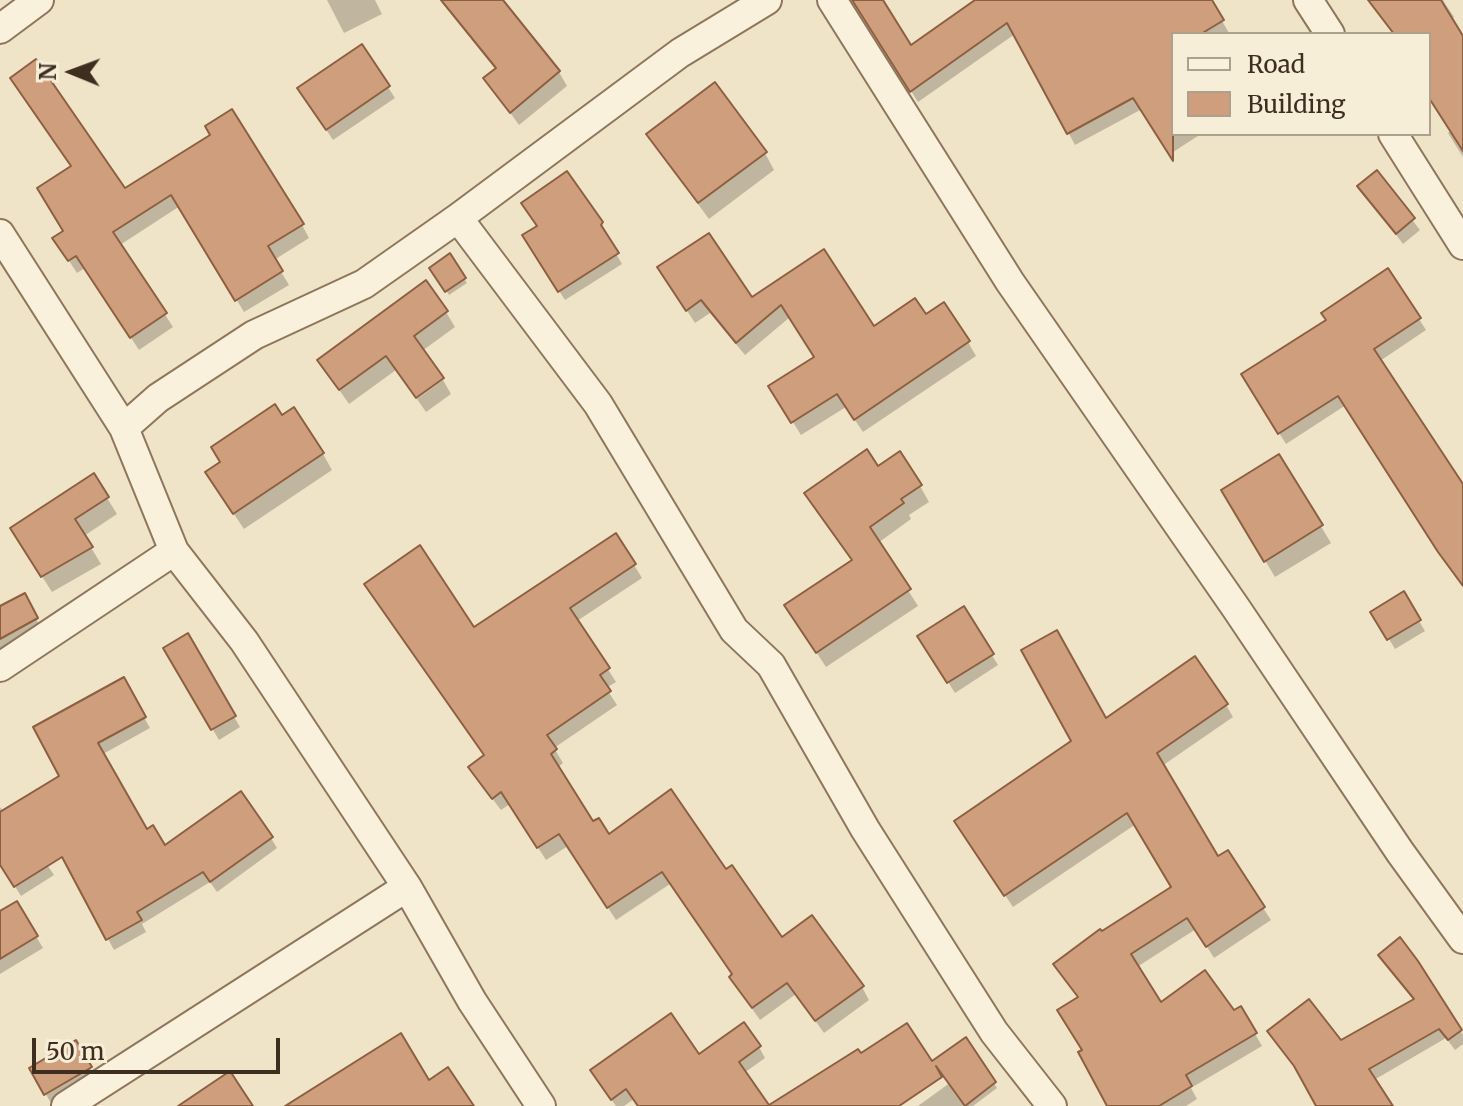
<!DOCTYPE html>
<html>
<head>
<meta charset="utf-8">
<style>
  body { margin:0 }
  #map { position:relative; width:1463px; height:1106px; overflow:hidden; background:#f0e4c8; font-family:Merriweather,serif }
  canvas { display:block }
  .legend { position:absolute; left:1171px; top:32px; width:260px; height:104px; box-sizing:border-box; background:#f7eed8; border:2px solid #ada18e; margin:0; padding:10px 14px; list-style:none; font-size:24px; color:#3d2e20 }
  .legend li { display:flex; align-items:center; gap:16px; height:40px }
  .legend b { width:40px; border:2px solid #ada18e }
  .north { position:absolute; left:32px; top:32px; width:80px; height:80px; -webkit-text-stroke:6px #f7eed8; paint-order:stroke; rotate:271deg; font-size:22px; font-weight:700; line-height:32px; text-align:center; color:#3d2e20 }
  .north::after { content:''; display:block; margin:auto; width:28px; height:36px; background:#3d2e20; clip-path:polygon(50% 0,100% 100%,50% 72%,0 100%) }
  .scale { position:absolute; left:32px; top:1038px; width:248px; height:36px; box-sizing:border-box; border:4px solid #3d2e20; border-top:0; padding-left:10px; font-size:24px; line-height:28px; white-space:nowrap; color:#3d2e20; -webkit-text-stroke:6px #f7eed8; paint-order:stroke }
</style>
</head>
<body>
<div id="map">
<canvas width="1463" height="1106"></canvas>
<ul class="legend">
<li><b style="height:10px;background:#faf1dc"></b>Road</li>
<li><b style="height:22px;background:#cf9f7d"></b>Building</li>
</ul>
<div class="north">N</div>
<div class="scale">50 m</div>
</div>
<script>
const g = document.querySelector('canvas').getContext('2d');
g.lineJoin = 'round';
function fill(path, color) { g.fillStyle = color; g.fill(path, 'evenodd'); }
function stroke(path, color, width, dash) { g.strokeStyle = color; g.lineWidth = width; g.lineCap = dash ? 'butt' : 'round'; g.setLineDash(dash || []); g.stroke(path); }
fill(new Path2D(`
  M327 0H375L382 14 344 33Z
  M440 0H501L559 72 567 86 519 125 485 78 496 70Z
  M854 0H880L910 48 990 0H1210L1229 33 1173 34V134H1201L1170 154 1142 109 1075 145 1015 34 918 102Z
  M1369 0H1443L1446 5 1454 17 1450 20 1463 40V157L1448 133 1452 130 1429 95V34H1394Z
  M362 47 395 98 333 140 306 99Z
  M213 136 302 225 309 238 274 260 289 285 244 312 180 206 120 245 173 327 139 350 85 268 77 273 62 250 124 191Z
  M658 150 765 153 774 170 709 219Z
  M1376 173 1420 230 1403 244 1360 187Z
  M601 223 607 233 605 235 622 264 565 300 530 246 539 227Z
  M823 252 873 328 926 317 968 342 976 356 863 432 846 407 801 435 771 387 816 358 790 317 745 355 710 313 695 323 668 281 751 300Z
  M449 256 467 283 449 295 432 268Z
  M1388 270 1426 330 1380 361 1463 489V581L1346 405 1286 444 1243 375 1328 321Z
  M446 312 455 327 422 351 441 377 415 396 396 370 349 404 319 361Z
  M443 380 451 394 426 412 417 399Z
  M281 418 323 454 332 470 244 529 217 489Z
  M1279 457 1331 543 1275 577 1223 491Z
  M878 468 920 486 929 502 909 515 911 519 878 543 918 606 826 667 796 621 853 562 816 509Z
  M107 498 117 514 84 536 101 564 52 592 22 545Z
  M634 565 642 578 577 621 616 682 606 688 617 705 554 748 563 763 557 768 593 824 609 836 726 871 782 940 862 987 869 1000 824 1033 796 994 760 1020 739 990 734 975 670 884 616 920 568 846 546 860 510 804 501 810 478 780 485 756 473 630Z
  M1403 594 1425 631 1395 649 1373 612Z
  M24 596 42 630 0 653V609Z
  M963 609 998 665 955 693 920 637Z
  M187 636 240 727 219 740 165 649Z
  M123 680 150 728 103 754 146 832 164 848 271 838 277 848 217 892 210 882 142 924 146 932 114 950 61 852V777Z
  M1226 705 1233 717 1162 766 1218 859 1227 853 1271 920 1214 958 1196 929 1137 967 1161 1005 1233 1012 1240 1008 1262 1046 1191 1088 1197 1099 1186 1106H1110L1084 1051 1079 999 1056 965 1174 888 1136 824 1013 907 964 833 1106 720Z
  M0 807 2 810 8 807 54 875 21 896 0 863Z
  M16 903 43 948 0 974V913Z
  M1417 962 1463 1035V1044L1455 1050 1446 1038 1374 1080 1391 1106H1318L1301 1075 1270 1032 1340 1043 1415 1000Z
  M75 1043 96 1078 52 1105 32 1069Z
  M759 1047 765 1058 744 1073 767 1106H639L634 1099 624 1106H616L598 1081 699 1057Z
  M980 1061 997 1088 973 1106H918Z`), '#0003');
const building = new Path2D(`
  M441 0H503L560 71 510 113 483 78 496 68Z
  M852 0H883L911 45 975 0H1212L1224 20 1201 34H1173V161L1133 98 1067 134 1007 23 910 92Z
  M1368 0H1441L1463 36V151L1429 98V34H1394Z
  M362 44 390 86 326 130 297 88Z
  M36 59 125 188 210 135 205 126 232 109 304 224 268 246 283 271 235 301 171 195 113 232 167 313 130 338 76 256 68 261 52 238 63 231 37 188 71 166 10 78Z
  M715 82 767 152 698 203 646 134Z
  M1377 170 1415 218 1396 234 1357 186Z
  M567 171 603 222 601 225 619 253 558 292 522 235 537 226 521 203Z
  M709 233 752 297 824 249 874 326 915 298 926 314 944 302 970 341 854 420 837 394 791 423 768 386 814 357 781 305 736 343 701 300 686 311 657 267Z
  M450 253 466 278 445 292 429 268Z
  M1388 268 1421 318 1374 349 1463 484V586L1438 552 1338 396 1278 434 1241 374 1326 320 1321 313Z
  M426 280 448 311 414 336 444 378 416 398 386 356 339 390 317 360Z
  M275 404 282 415 294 407 324 453 233 514 205 472 220 462 211 447Z
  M867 449 878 466 900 451 922 485 901 499 904 503 870 527 911 589 816 653 784 605 852 560 804 493Z
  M1279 454 1323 525 1264 562 1221 490Z
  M94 473 109 497 75 519 93 547 41 577 10 528Z
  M616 533 636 564 570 608 610 668 600 675 611 691 547 735 557 749 551 754 593 821 599 818 609 834 671 789 726 869 732 865 782 937 812 915 864 986 815 1021 787 983 752 1008 729 977 732 974 662 872 607 908 559 834 537 848 501 792 492 799 468 767 484 755 364 584 420 545 474 627Z
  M1404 591 1421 620 1387 640 1370 612Z
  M25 593 38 618 0 639V606Z
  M964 606 994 654 947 683 917 636Z
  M1057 630 1106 718 1195 656 1228 704 1157 753 1218 856 1228 850 1265 907 1206 947 1187 918 1131 954 1161 1002 1205 970 1234 1010 1241 1006 1257 1033 1186 1075 1192 1086 1159 1106H1107L1078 1052 1082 1050 1057 1010 1078 997 1053 964 1100 929 1102 931 1171 887 1127 813 1004 896 954 821 1071 741 1021 650Z
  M188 633 236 716 211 730 163 648Z
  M124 677 146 717 98 743 147 829 153 825 165 845 241 791 273 837 210 882 203 872 137 912 142 920 106 940 62 857 14 887 0 865V812L59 776 33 727Z
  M17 901 38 936 0 959V911Z
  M1400 937 1418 961 1462 1030 1448 1040 1439 1029 1369 1069 1393 1106H1316L1294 1066 1267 1031 1309 999 1341 1040 1414 999 1378 955Z
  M671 1013 699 1054 744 1022 761 1046 739 1062 769 1105 858 1049 861 1053 907 1023 932 1061 966 1037 996 1082 965 1106 936 1066 942 1077 899 1106H638L626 1089 611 1100 590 1070Z
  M401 1033 429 1080 448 1067 474 1106H285Z
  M76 1040 92 1067 44 1095 29 1068Z
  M230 1071 253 1106H178Z`);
fill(building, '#cf9f7d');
stroke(building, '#8d5f41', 2);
const minor = new Path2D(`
  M832 0 1010 282 1236 608 1400 852 1463 939
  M1308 0 1330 34
  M0 29 39 0
  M1393 134 1463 245
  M458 218 598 404 734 630 771 665 865 829 994 1032 1052 1106
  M0 234 124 428 174 551 244 641 407 887 472 1001 541 1106
  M124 428 158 398 254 335 364 284 458 218 680 53 767 0
  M0 667 174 551
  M66 1106 407 887`);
stroke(minor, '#8d765c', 32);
stroke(minor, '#faf1dc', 28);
</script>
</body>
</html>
